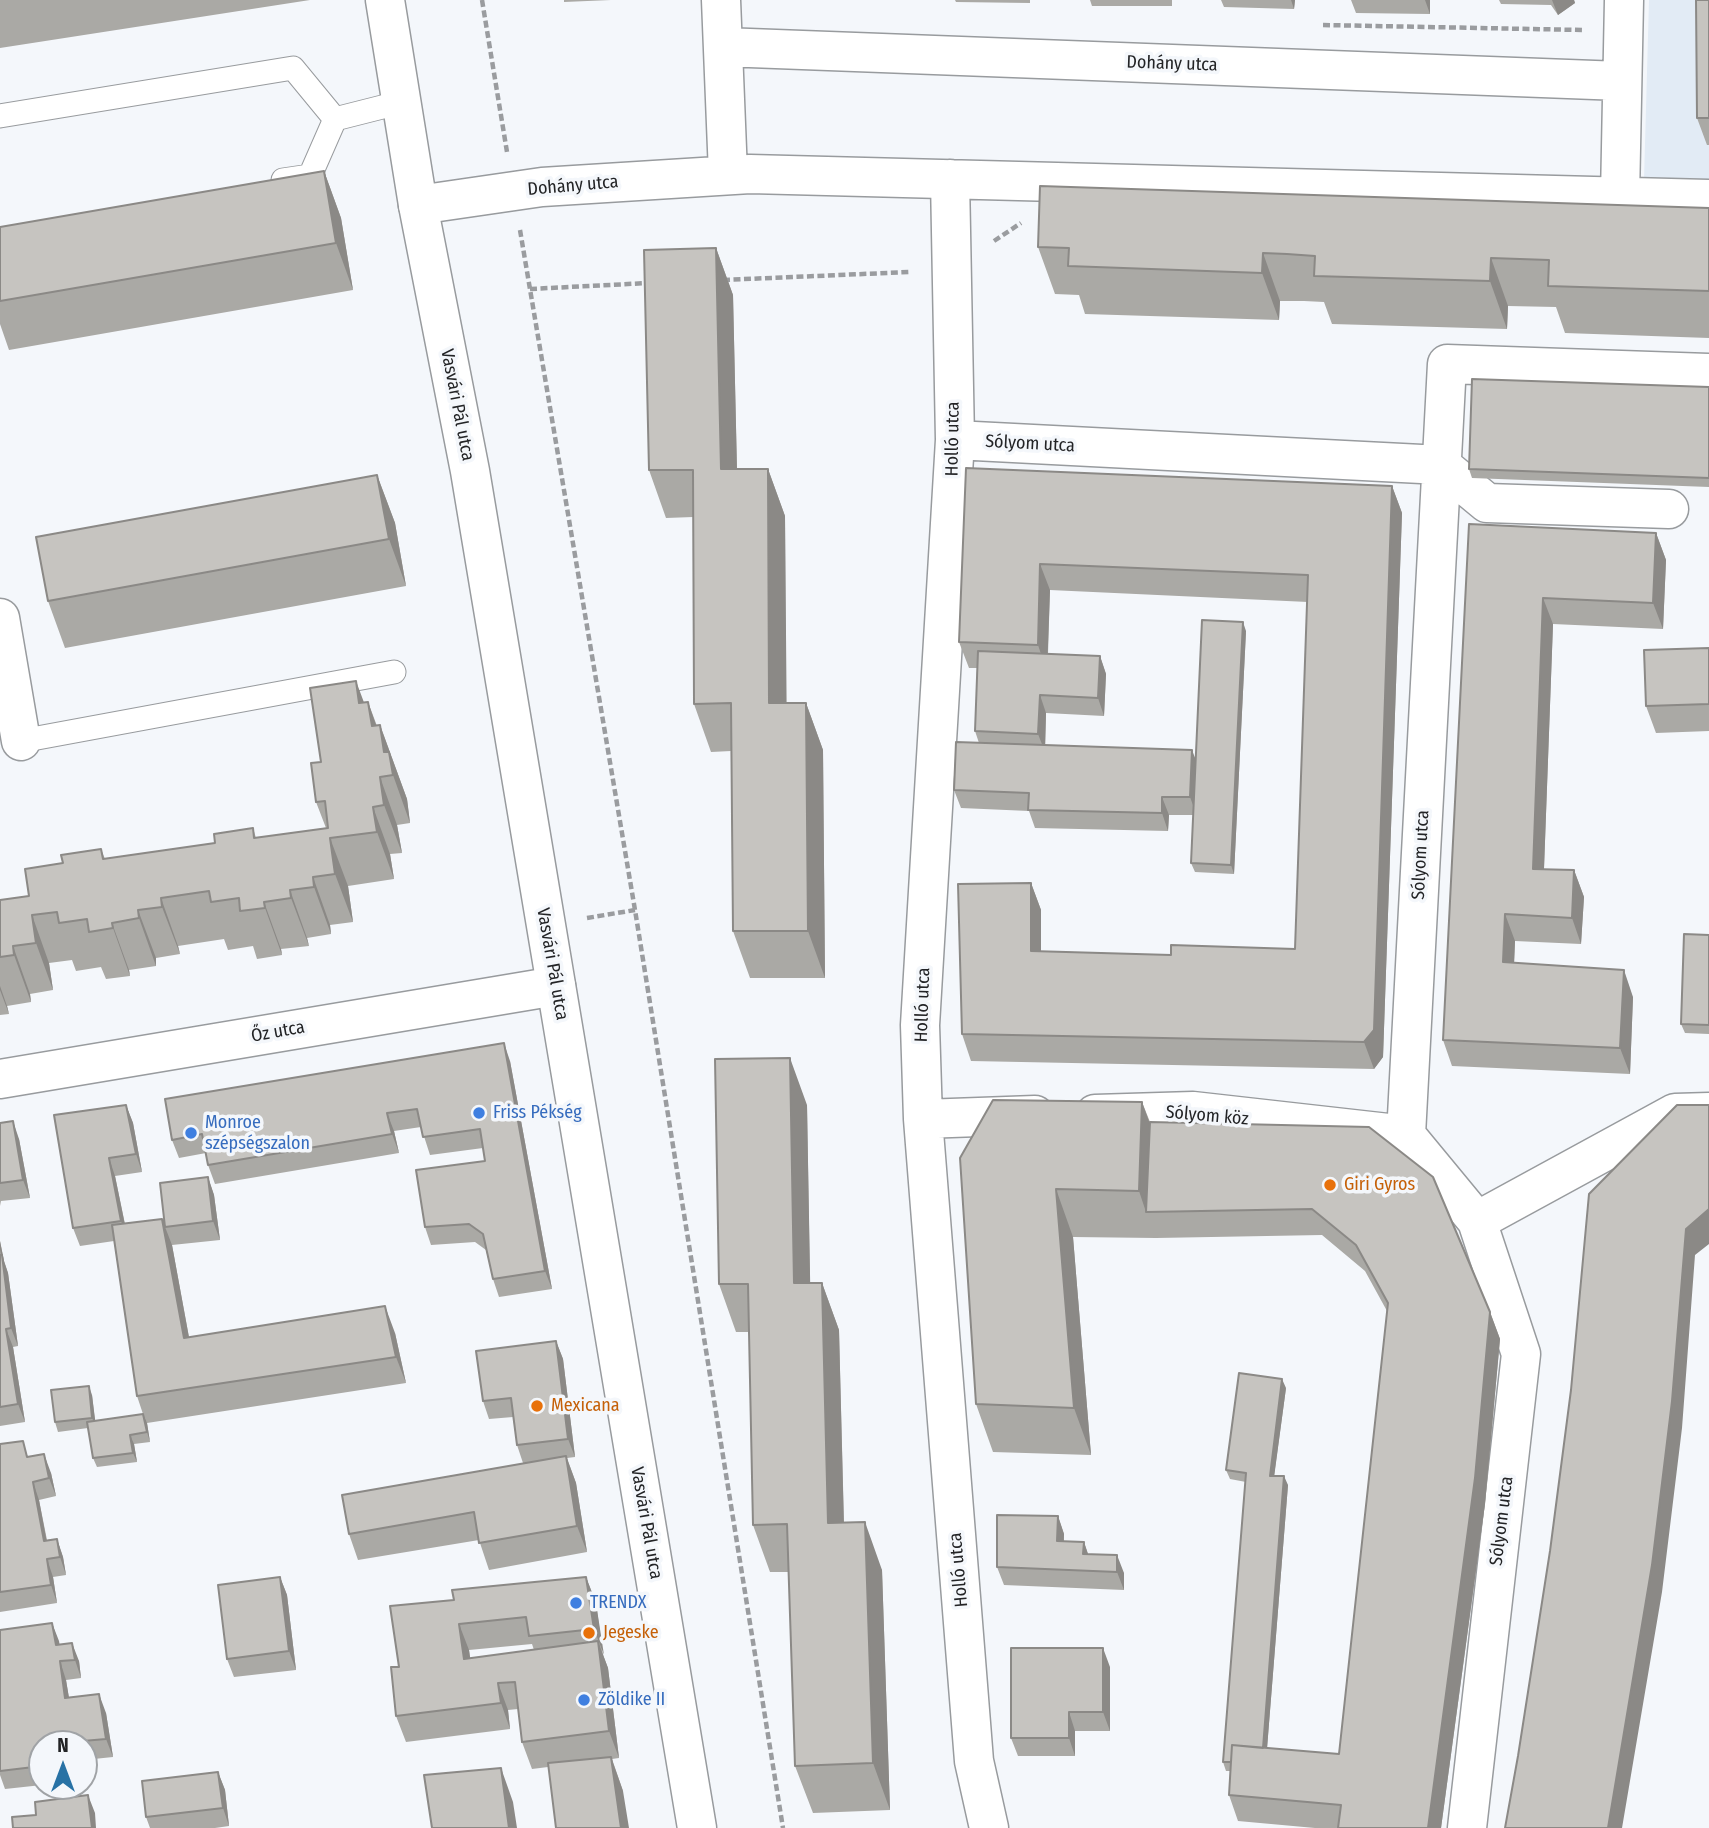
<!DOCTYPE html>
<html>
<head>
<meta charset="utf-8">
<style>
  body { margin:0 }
  #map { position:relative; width:1709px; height:1828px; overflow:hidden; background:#f4f7fb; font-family:"Fira Sans Condensed",sans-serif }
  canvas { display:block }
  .north { position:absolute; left:28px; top:1730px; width:70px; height:70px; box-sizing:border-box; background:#f4f7fb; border:2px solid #a0a3a6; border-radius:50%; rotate:0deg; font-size:19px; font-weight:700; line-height:28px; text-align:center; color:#232426 }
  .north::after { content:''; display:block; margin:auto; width:24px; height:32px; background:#2872a5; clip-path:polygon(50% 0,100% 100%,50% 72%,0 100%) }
</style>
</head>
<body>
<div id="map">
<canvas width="1709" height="1828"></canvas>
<div class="north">N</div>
</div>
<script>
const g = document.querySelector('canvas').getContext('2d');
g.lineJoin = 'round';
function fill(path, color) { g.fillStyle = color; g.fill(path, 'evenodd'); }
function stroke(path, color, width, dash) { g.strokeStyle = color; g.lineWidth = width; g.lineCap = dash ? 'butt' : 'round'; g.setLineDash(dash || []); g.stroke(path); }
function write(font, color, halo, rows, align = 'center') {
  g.font = font + ' "Fira Sans Condensed",sans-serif'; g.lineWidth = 7; g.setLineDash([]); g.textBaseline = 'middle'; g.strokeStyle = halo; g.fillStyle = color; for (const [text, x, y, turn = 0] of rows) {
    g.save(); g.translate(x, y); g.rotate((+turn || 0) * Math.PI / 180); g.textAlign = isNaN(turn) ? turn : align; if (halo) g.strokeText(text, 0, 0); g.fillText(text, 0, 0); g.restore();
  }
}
fill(new Path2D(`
  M1649 0H1709V181L1644 180Z`), '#e2ebf5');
const service = new Path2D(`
  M0 116 293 68 335 119
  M283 180 310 176 335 119 402 102
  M21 741 394 672`);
const minor = new Path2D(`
  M721 0 728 174
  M723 47 1621 81
  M950 179 955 440 920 1025 923 1119 974 1761 989 1828
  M1620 197 1624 0
  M418 205 542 187 750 174 1709 199
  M955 440 1441 465 1487 503 1669 509
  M0 618 21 741
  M0 1079 556 986
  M1095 1114 1193 1111 1406 1135
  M923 1119 1035 1115
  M1477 1221 1675 1113 1709 1112
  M1467 1828 1521 1354 1477 1221 1406 1135 1447 364 1709 373`);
const tertiary = new Path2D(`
  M385 0 418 205 470 471 697 1828`);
stroke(service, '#989b9e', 25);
stroke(minor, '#989b9e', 41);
stroke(tertiary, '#989b9e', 41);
stroke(new Path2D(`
  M482 0 507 152
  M1323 25 1583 30
  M520 230 635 910 783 1828
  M994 241 1021 223
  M723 280 910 272
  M530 289 648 283
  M587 918 635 910`), '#9a9c9f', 4.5, [7, 3.5]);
stroke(service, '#fff', 23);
stroke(minor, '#fff', 38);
stroke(tertiary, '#fff', 38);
fill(new Path2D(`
  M0 0H310L0 48Z
  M564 0H611L564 2Z
  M955 0H1030V3L956 2Z
  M1090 0H1172V6H1092Z
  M1221 0H1295L1294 9 1224 7Z
  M1351 0H1430V14L1356 13Z
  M1499 0H1574L1575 3 1558 15 1551 5 1501 4Z
  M1709 0V145H1707L1697 118Z
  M324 171 341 218 353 290 9 350 0 324V227Z
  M1709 208V338L1565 333 1556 307 1508 306 1507 329 1332 324 1324 302 1304 301H1280L1279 320 1085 314 1079 295 1055 294 1038 247Z
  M716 248 733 295 737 469H768L785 516 786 703H806L823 750 825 978H750L733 931 731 751 711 752 694 704 693 517 666 518 649 470Z
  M1709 387V487L1472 478 1469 469Z
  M966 468 1392 486 1402 513 1383 1057 1374 1069 971 1061 962 1034 1031 883 1041 910V951L1171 955 1295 949 1308 602 1050 590 1048 654 1100 656 1106 674 1104 716 1046 713 1045 745 1196 760 1246 631 1234 874 1195 872 1191 863 1193 815H1169L1168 831 1035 828 1029 811 961 808 954 790 979 743 975 731 977 668H969L959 642Z
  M377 475 395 523 406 586 65 648 48 601Z
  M1469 524 1656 533 1666 560 1663 629 1553 624 1544 869 1574 870 1584 897 1581 944 1515 941 1514 963 1633 997 1630 1074 1452 1066 1443 1040Z
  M1709 648V731L1656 733 1646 706Z
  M368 702 377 726 380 725 407 799 410 823 397 825 402 853 390 854 394 879 348 886 353 922 330 925 331 934 307 938 309 946 281 949 282 955 257 959 253 946 228 950 224 939 178 946 180 954 156 958V966L129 970 130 976 106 979 101 967 76 971 72 960 49 963 53 990 30 994 31 1002 7 1006 9 1014 0 1015V900L29 896 63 863 101 849 105 859 215 843 253 828 256 838 326 828 316 802 321 762 364 703Z
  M1709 935V1034L1685 1033 1681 1024Z
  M510 1061 552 1289 499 1297 493 1279 486 1250 475 1242 431 1245 425 1227 485 1161 483 1148 430 1155 421 1127 394 1131 399 1153 215 1184 208 1165 206 1153 179 1158 172 1140Z
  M993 1100 1142 1102 1150 1122 1369 1127 1490 1312 1500 1339 1485 1504 1441 1828H1315L1238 1821 1229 1795 1230 1771H1226L1223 1762 1246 1482 1230 1479 1226 1470 1286 1388 1274 1476 1288 1485 1267 1748 1339 1754 1387 1311 1365 1271 1322 1235 1156 1238 1073 1237 1091 1455 993 1452 976 1404Z
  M126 1105 133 1123 142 1172 115 1176 125 1224 162 1219 165 1227 208 1177 214 1195 220 1240 172 1245 189 1337 395 1333 406 1383 147 1423 150 1442 134 1444 137 1462 97 1467 93 1458 88 1428 58 1432 55 1422 92 1395 95 1421 143 1414 137 1396 114 1241 80 1246 73 1228Z
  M807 1105 810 1283H822L839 1330 844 1523 882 1570 890 1810 813 1813 795 1766 789 1572H770L753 1525 749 1332H736L719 1284Z
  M0 1123 19 1139 30 1198 1 1201 0 1206Z
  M0 1241 4 1261 8 1273 18 1346 13 1347 25 1422 0 1426Z
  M556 1341 563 1359 575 1457 567 1458 576 1483 587 1552 489 1570 479 1540 358 1560 349 1534 523 1463 517 1445 513 1417 489 1419 483 1401Z
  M0 1444 29 1457 51 1473 56 1496 39 1500 47 1540 57 1539 63 1557 66 1575 53 1577 57 1603 0 1612Z
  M1058 1516 1064 1534V1541L1084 1542 1088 1554 1124 1573V1590L1004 1585 997 1567Z
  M280 1577 287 1595 296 1670 234 1677 227 1659Z
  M586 1577 596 1603 603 1655 608 1668 619 1758 612 1759 623 1791 548 1767 532 1769 522 1742 518 1709 508 1710 510 1729 406 1742 396 1716 399 1667 454 1600ZM532 1644 534 1650 470 1658 469 1650Z
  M52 1623 59 1644 79 1661 81 1678 66 1680 69 1698 106 1713 113 1757 84 1760V1744H42V1785L5 1789 0 1775V1630Z
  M1110 1667V1731H1075V1756H1018L1011 1738Z
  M218 1772 225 1790 229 1826 215 1828H150L146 1817Z`), '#aaa9a5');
fill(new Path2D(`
  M1291 0H1295L1294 9Z
  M1425 0H1430V14Z
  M1552 0H1574L1575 3 1558 15Z
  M324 171 341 218 353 290 336 243Z
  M716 248 733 295 738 516 721 469Z
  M1263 253 1280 301 1279 320 1262 273Z
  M1491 258 1508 306 1507 329 1490 281Z
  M768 469 785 516 787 751 769 703Z
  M377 475 395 523 406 586 389 539Z
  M1392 486 1402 513 1383 1057 1374 1069 1364 1042Z
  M1656 533 1666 560 1663 629 1653 603Z
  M1040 564 1050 590 1047 672 1038 645Z
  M1543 598 1553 624 1543 895 1533 869Z
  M1243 622 1246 631 1234 874 1231 865Z
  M1100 656 1106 674 1104 716 1098 698Z
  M356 681 372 724 368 702 382 742 380 725 407 799 410 823 393 775 359 703Z
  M1040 695 1046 713 1045 752 1038 734Z
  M806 703 823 750 825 978 808 931Z
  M1192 750 1199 768 1197 816 1190 797Z
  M380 777 397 825 402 853 384 805Z
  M1162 797 1169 815 1168 831 1162 813Z
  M373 807 390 854 394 879 377 832Z
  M330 838 348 886 353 922 335 874Z
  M1574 870 1584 897 1581 944 1572 918Z
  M313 877 330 925 331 934 314 887Z
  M1031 883 1041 910V977L1031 951Z
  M290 890 307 938 309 946 291 898Z
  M161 898 178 946 180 954 162 907Z
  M264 902 281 949 282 955 265 908Z
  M138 910 156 958V966L139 918Z
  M1505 914 1515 941 1513 989 1503 962Z
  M32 915 49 963 53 990 36 943Z
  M112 923 129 970 130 976 113 928Z
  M13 946 30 994 31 1002 14 955Z
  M1624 970 1633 997 1630 1074 1620 1048Z
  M0 986 7 1006 9 1014 0 990Z
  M504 1043 510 1061 552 1289 545 1271Z
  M790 1058 807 1105 811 1330 794 1283Z
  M1142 1102 1159 1149 1146 1212 1139 1191Z
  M126 1105 133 1123 142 1172 136 1154Z
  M387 1113 394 1131 399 1153 392 1134Z
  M13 1121 19 1139 30 1198 23 1180Z
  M109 1158 115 1176 128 1240 121 1221Z
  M208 1177 214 1195 220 1240 213 1221Z
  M1056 1189 1073 1237 1091 1455 1074 1408Z
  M1709 1209V1244L1695 1255 1682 1428 1662 1592 1622 1828H1608L1686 1229Z
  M162 1219 172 1245 194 1365 184 1338Z
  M0 1241 4 1261 8 1273 18 1346 11 1328 0 1249Z
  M822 1283 839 1330 845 1570 828 1523Z
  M385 1306 395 1333 406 1383 396 1357Z
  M1490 1312 1500 1339 1485 1504 1441 1828H1428Z
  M6 1329 13 1347 25 1422 18 1404Z
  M556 1341 563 1359 575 1457 568 1439Z
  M1282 1379 1286 1388 1273 1485 1270 1476Z
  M89 1386 92 1395 96 1427 92 1418Z
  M143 1414 147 1423 150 1442 147 1432Z
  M130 1435 134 1444 137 1462 133 1453Z
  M44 1454 51 1473 56 1496 49 1478Z
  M566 1456 576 1483 587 1552 577 1526Z
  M1284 1476 1288 1485 1265 1774 1262 1765Z
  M33 1482 39 1500 50 1559 44 1541Z
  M1058 1516 1064 1534 1063 1559 1057 1541Z
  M865 1522 882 1570 890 1810 873 1763Z
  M57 1539 63 1557 66 1575 60 1557Z
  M1084 1542 1090 1560V1572L1083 1554Z
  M1117 1555 1124 1573V1590L1117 1572Z
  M47 1559 53 1577 57 1603 51 1585Z
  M280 1577 287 1595 296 1670 289 1651Z
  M586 1577 596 1603 604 1655 594 1629Z
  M52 1623 59 1641 63 1663 56 1645Z
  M459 1624 469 1650 474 1685 464 1659Z
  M598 1641 608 1668 619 1758 609 1731Z
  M72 1643 79 1661 81 1678 75 1660Z
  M1103 1648 1110 1667V1731L1103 1712Z
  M60 1661 66 1680 72 1716 65 1698Z
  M498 1683 508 1710 510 1729 501 1703Z
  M99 1694 106 1713 113 1757 106 1739Z
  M1069 1712 1075 1731V1756L1069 1738Z
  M611 1757 623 1791 629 1828H621Z
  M501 1768 513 1802 517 1828H509Z
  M218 1772 225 1790 229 1826 223 1808Z
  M88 1795 95 1813 96 1828H92Z`), '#8b8986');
const building = new Path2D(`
  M1696 0H1709V118H1697Z
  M324 171 336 243 0 301V227Z
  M1040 186 1709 208V291L1548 286 1549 260 1491 258 1490 281 1314 276 1315 256 1287 254 1263 253 1262 273 1068 266 1069 248 1038 247Z
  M716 248 721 469H768L769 703H806L808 931H733L731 703 694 704 693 470H649L644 250Z
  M1472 379 1709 387V478L1469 469Z
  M966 468 1392 486 1374 1030 1364 1042 962 1034 958 884 1031 883V951L1171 955V945L1295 949 1308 575 1040 564 1038 645 959 642Z
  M377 475 389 539 48 601 36 537Z
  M1469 524 1656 533 1653 603 1543 598 1533 869 1574 870 1572 918 1505 914 1503 962 1624 970 1620 1048 1443 1040Z
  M1202 620 1243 622 1231 865 1191 863Z
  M1709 648V704L1646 706 1644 650Z
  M978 651 1100 656 1098 698 1040 695 1038 734 975 731Z
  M356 681 359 703 368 702 372 726 380 725 384 752H389L393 775 380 777 384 805 373 807 377 832 330 838 335 874 313 877 314 887 290 890 291 898 264 902 265 908 240 911 239 898 211 902 209 891 161 898 162 907 138 910 139 918 112 923 113 928 89 932 87 919 59 923 57 912 32 915 36 943 13 946 14 955 0 957V900L29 896 25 869 63 863 61 855 101 849 103 859 215 843 214 834 253 828 254 838 328 828 325 801 316 802 311 763 321 762 310 688Z
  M956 742 1192 750 1190 797H1162V813L1028 810 1029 793 954 790Z
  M1684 934 1709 935V1025L1681 1024Z
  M504 1043 545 1271 493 1279 483 1234 469 1224 425 1227 416 1170 485 1161 480 1129 423 1137 417 1109 387 1113 392 1134 208 1165 202 1134 172 1140 165 1099Z
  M790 1058 794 1283H822L828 1523 865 1522 873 1763 795 1766 787 1524 753 1525 748 1284H719L715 1059Z
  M993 1100 1142 1102 1139 1191 1056 1189 1074 1408 976 1404 960 1158Z
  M126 1105 136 1154 109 1158 121 1221 73 1228 54 1115Z
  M1677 1105H1709V1209L1686 1229 1672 1401 1652 1565 1608 1828H1505L1518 1756 1550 1551 1571 1390 1589 1194Z
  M13 1121 23 1180 0 1183V1123Z
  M1150 1122 1369 1127 1433 1177 1490 1312 1475 1478 1428 1828H1338L1341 1805 1229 1795 1232 1745 1339 1754 1388 1303 1356 1245 1312 1209 1146 1212Z
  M208 1177 213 1221 165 1227 160 1183Z
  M162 1219 184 1338 385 1306 396 1357 137 1396 112 1225Z
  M0 1255H2L11 1328 6 1329 18 1404 0 1407Z
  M556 1341 568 1439 517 1445 511 1398 483 1401 476 1351Z
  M1239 1373 1282 1379 1270 1476H1284L1263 1748 1232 1745 1231 1762H1223L1246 1473 1226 1470Z
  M89 1386 92 1418 55 1422 51 1390Z
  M143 1414 147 1432 130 1435 133 1453 93 1458 87 1422Z
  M23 1441 27 1457 44 1454 49 1478 33 1482 44 1541 57 1539 60 1557 47 1559 51 1585 0 1592V1444Z
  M566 1456 577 1526 479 1543 474 1512 349 1534 342 1495Z
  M997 1515 1058 1516 1057 1541 1084 1542 1083 1554 1117 1555V1572L997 1567Z
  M280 1577 289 1651 227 1659 218 1585Z
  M586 1577 594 1629 529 1636 526 1617 459 1624 464 1659 598 1641 609 1731 522 1742 515 1682 498 1683 501 1703 396 1716 391 1667H399L390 1606 454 1600 452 1590Z
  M52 1623 56 1645 72 1643 75 1660 60 1661 65 1698 99 1694 106 1739 71 1742V1744H42V1766L0 1771V1630Z
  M1011 1648H1103V1712H1069V1738H1011Z
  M611 1757 621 1828H556L548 1763Z
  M501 1768 509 1828H432L424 1775Z
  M218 1772 223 1808 146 1817 142 1781Z
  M88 1795 92 1828H13L12 1817 36 1815 35 1802Z`);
fill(building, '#c6c4c0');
stroke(building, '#8b8986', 2);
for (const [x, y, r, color] of [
  [479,1113,7,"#3f7fe0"],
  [191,1133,7,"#3f7fe0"],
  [1330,1185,7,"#e8710a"],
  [537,1406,7,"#e8710a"],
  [576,1603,7,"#3f7fe0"],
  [589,1633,7,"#e8710a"],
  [584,1700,7,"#3f7fe0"]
]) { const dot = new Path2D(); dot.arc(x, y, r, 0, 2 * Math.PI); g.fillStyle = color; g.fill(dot); stroke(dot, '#f4f7fb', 2.5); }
write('18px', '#232426', '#f4f7fb', [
  ["Dohány utca",1172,64,2],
  ["Dohány utca",573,186,-5],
  ["Vasvári Pál utca",457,405,79],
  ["Holló utca",953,439,-89],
  ["Sólyom utca",1030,444,3],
  ["Sólyom utca",1421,855,-87],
  ["Vasvári Pál utca",552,964,80],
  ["Holló utca",923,1005,-88],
  ["Őz utca",278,1032,-10],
  ["Sólyom köz",1207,1116,5],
  ["Sólyom utca",1502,1521,-83],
  ["Vasvári Pál utca",646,1523,80],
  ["Holló utca",959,1570,-95]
]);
write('18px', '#366cbe', '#f4f7fb', [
  ["Friss Pékség",493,1113],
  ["Monroe",205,1123],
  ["szépségszalon",205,1144],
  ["TRENDX",590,1603],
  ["Zöldike II",598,1700]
], 'left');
write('18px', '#c56008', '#f4f7fb', [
  ["Giri Gyros",1344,1185],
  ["Mexicana",551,1406],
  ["Jegeske",603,1633]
], 'left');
</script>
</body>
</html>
